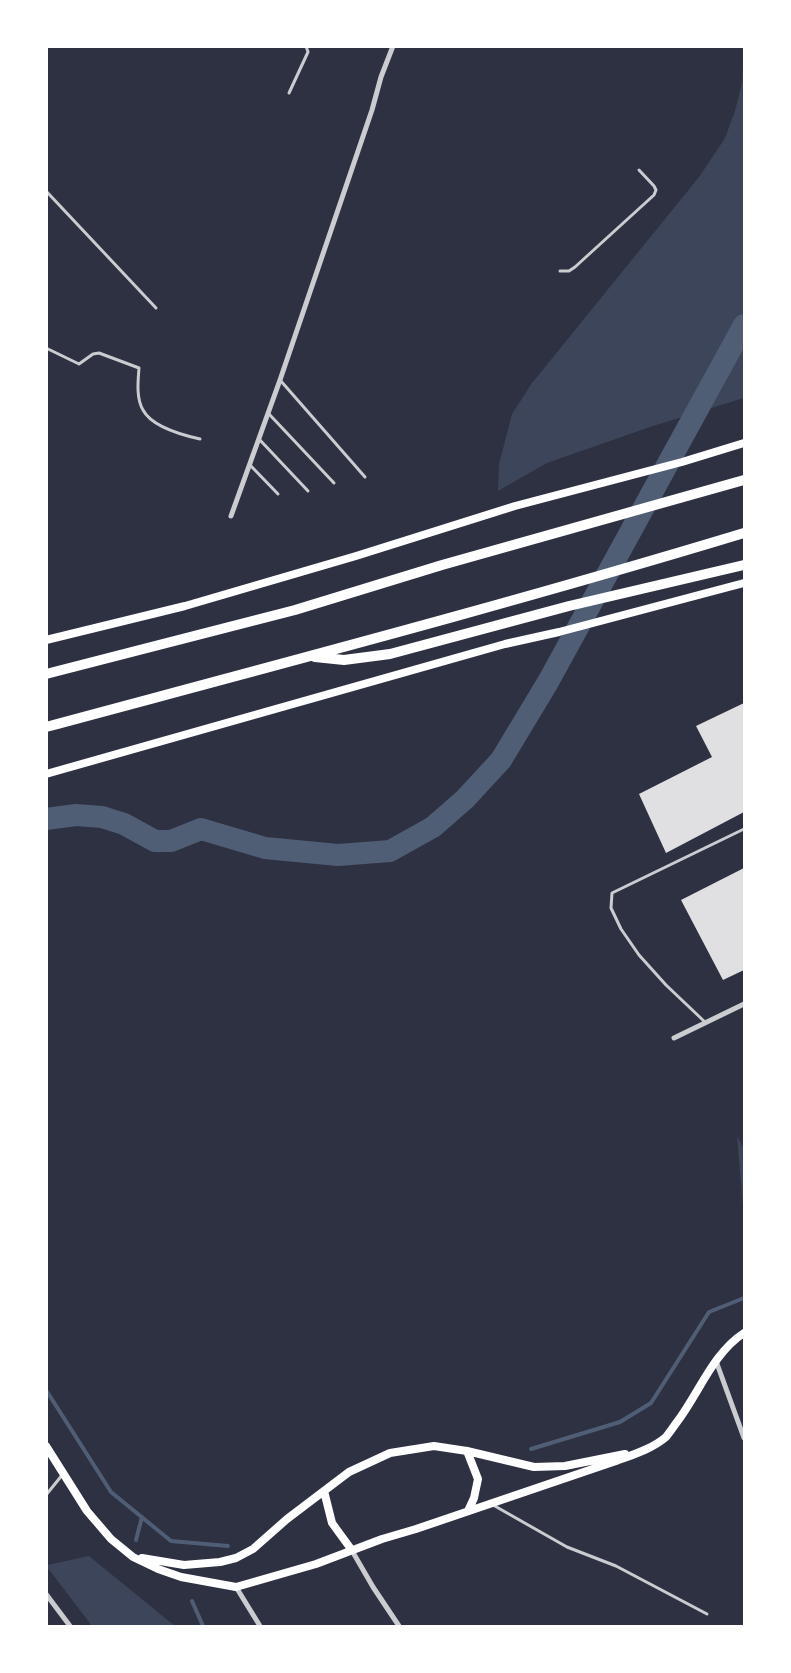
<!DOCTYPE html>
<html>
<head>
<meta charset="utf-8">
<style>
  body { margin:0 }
  #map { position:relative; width:791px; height:1673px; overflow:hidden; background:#2d3142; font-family:"IBM Plex Sans",sans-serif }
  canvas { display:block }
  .frame { position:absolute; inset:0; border:48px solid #fff; pointer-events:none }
</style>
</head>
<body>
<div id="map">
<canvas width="791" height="1673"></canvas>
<div class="frame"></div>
</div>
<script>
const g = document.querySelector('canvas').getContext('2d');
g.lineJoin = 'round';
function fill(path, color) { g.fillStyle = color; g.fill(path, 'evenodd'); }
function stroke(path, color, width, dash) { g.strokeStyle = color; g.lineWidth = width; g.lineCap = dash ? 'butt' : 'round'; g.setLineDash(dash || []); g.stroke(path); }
fill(new Path2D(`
  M744 47V398L653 426 547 463 498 491 499 464 512 414 532 383 699 177 725 138 735 111 742 83Z
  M737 1136 744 1149V1219Z
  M89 1556 175 1626H92L47 1567V1565Z`), '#3c4559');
stroke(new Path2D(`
  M46 1390 111 1492 171 1541 228 1546
  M531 1449 620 1422 651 1403 709 1312 744 1298
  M136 1540 142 1517
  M192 1601 203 1626`), '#4f5d75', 4);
stroke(new Path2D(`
  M46 819 76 815 102 817 124 824 155 841H171L201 829 265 848 338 855 390 851 433 827 465 799 501 760 548 682 744 325`), '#4f5d75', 22);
fill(new Path2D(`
  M744 703V812L666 853 639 794 712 757 696 726Z
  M744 868V970L723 980 681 900Z`), '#e0e0e3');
stroke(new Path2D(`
  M289 93 308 52 306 46
  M46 191 156 308
  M560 271H569L575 267 654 195 656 190 654 186 639 170
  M46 348 79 364 93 354 99 353 139 368C138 381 136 398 143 410 152 427 182 435 200 439
  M280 380 365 477
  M269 414 334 483
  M259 439 308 491
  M250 465 278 494
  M706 1023 666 985 639 955 621 929 611 908 612 893 744 829
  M46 1495 63 1474
  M493 1505 567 1547 616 1566 707 1614`), '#caccd0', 3);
stroke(new Path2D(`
  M231 516 280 380 372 110 381 77 393 46
  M674 1038 744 1004
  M716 1361 744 1438
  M351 1549 373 1587 399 1626
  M236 1587 260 1626
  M46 1594 70 1626`), '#caccd0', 5);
stroke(new Path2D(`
  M46 640 185 606 356 556 515 506 682 462 744 443
  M46 774 505 644 559 632 744 583
  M46 1446 87 1511 111 1539 133 1557 158 1569 181 1577 236 1587 316 1564 382 1539 416 1529 616 1461C632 1455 652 1449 666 1437 670 1432 674 1426 677 1422 699 1393 713 1353 744 1333
  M467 1451 478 1479 474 1498 468 1511
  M324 1491 332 1523 351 1549
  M142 1558 184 1565 220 1562 236 1558 253 1549 287 1519 349 1472 390 1453 434 1446 467 1451 534 1467 565 1466 625 1454`), '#fff', 8);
stroke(new Path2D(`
  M315 657 344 660 390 654 569 606 744 565
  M46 674 295 610 442 565 744 480
  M46 727C280 664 513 603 744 533`), '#fff', 10);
</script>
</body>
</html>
